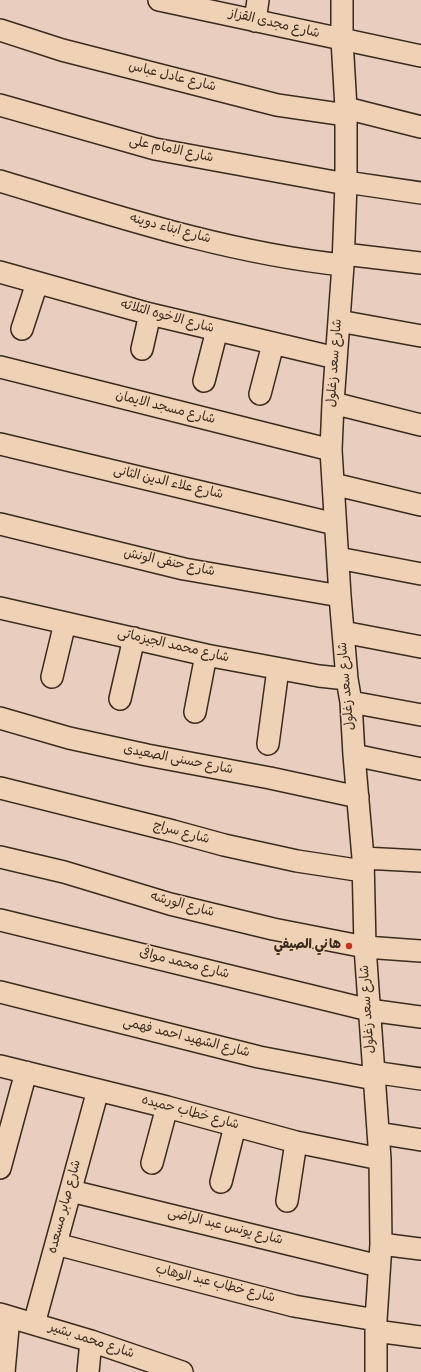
<!DOCTYPE html>
<html>
<head>
<meta charset="utf-8">
<style>
  body { margin:0 }
  canvas { display:block; background:#e9cdbf }
</style>
</head>
<body>
<canvas width="421" height="1372"></canvas>
<script>
const g = document.querySelector('canvas').getContext('2d');
g.lineJoin = 'round';
function stroke(path, color, width, dash) { g.strokeStyle = color; g.lineWidth = width; g.lineCap = dash ? 'butt' : 'round'; g.setLineDash(dash || []); g.stroke(path); }
function write(font, color, halo, rows, align = 'center') {
  g.font = font + ' Dekko,"Playpen Sans Arabic",sans-serif'; g.lineWidth = 3; g.setLineDash([]); g.textBaseline = 'middle'; g.strokeStyle = halo; g.fillStyle = color; for (const [text, x, y, turn = 0] of rows) {
    g.save(); g.translate(x, y); g.rotate((+turn || 0) * Math.PI / 180); g.textAlign = isNaN(turn) ? turn : align; if (halo) g.strokeText(text, 0, 0); g.fillText(text, 0, 0); g.restore();
  }
}
const street = new Path2D(`
  M159 0 421 56
  M342 0V40L346 108V184L343 265 333 403 331 450 340 596 347 679 351 702 354 755 363 858 365 947 380 1159 381 1244 376 1320V1372
  M255 21 258 0
  M0 30 62 50 277 105 346 115
  M0 105 155 149 346 184
  M346 108 421 127
  M0 181C113 215 226 253 343 265
  M346 182 421 193
  M344 254 421 263
  M0 272 150 314 336 358
  M339 321 421 336
  M22 329 37 283
  M142 349 150 314
  M0 367 331 450
  M204 381 217 330
  M260 394 273 344
  M333 403 421 425
  M0 444 335 524
  M333 484 421 505
  M0 524 184 569 340 596
  M338 558 421 574
  M0 608 206 655 319 676 347 679
  M343 632 421 647
  M52 677 65 623
  M120 699 134 638
  M351 702 421 715
  M195 712 206 655
  M0 718 69 738 147 755 270 778 358 797
  M268 744 278 669
  M354 755 421 769
  M0 788 173 831 224 845 297 861 363 871
  M0 857 64 872 170 904 273 929 365 947 421 951
  M363 858 421 861
  M0 920 369 1010 421 1017
  M0 992 259 1057 374 1079
  M0 1066 167 1107 296 1142 380 1159
  M373 1072 421 1079
  M378 1133 421 1140
  M152 1163 167 1107
  M0 1168 26 1072
  M221 1182 235 1126
  M71 1191 379 1266
  M287 1201 296 1142
  M56 1244 294 1306 376 1320
  M381 1244 421 1249
  M0 1314 91 1341 182 1372
  M34 1324 98 1090
  M376 1331 421 1337
  M4 1372 9 1317
  M88 1372 91 1341`);
stroke(street, '#3b2a1e', 24);
stroke(street, '#efd2b5', 21);
for (const [x, y, r, color] of [
  [349,946,4,"#c8321e"]
]) { const dot = new Path2D(); dot.arc(x, y, r, 0, 2 * Math.PI); g.fillStyle = color; g.fill(dot); stroke(dot, '#efd2b5', 1.5); }
write('13px', '#3b2a1e', '#efd2b5', [
  ["شارع مجدى القزاز",274,25,13],
  ["شارع عادل عباس",172,78,14],
  ["شارع الامام على",171,151,12],
  ["شارع ابناء دوينه",170,230,15],
  ["شارع الاخوه الثلاثه",167,318,15],
  ["شارع سعد زغلول",336,363,-86],
  ["شارع مسجد الايمان",165,409,14],
  ["شارع علاء الدين الثانى",168,484,13],
  ["شارع حنفى الونش",169,564,12],
  ["شارع محمد الجيزماتى",173,647,13],
  ["شارع سعد زغلول",348,686,-95],
  ["شارع حسنى الصعيدى",178,761,11],
  ["شارع سراج",181,834,15],
  ["شارع الورشه",182,906,15],
  ["شارع محمد موافى",184,965,14],
  ["شارع سعد زغلول",369,1009,-94],
  ["شارع الشهيد احمد فهمى",186,1039,14],
  ["شارع خطاب حميده",190,1114,15],
  ["شارع صابر مسعده",66,1207,-75],
  ["شارع يونس عبد الراضى",225,1228,14],
  ["شارع خطاب عبد الوهاب",215,1285,14],
  ["شارع محمد بشير",91,1342,18]
]);
write('bold 13px', '#3b2a1e', '#efd2b5', [
  ["هاني الصيفي",341,946]
], 'right');
</script>
</body>
</html>
